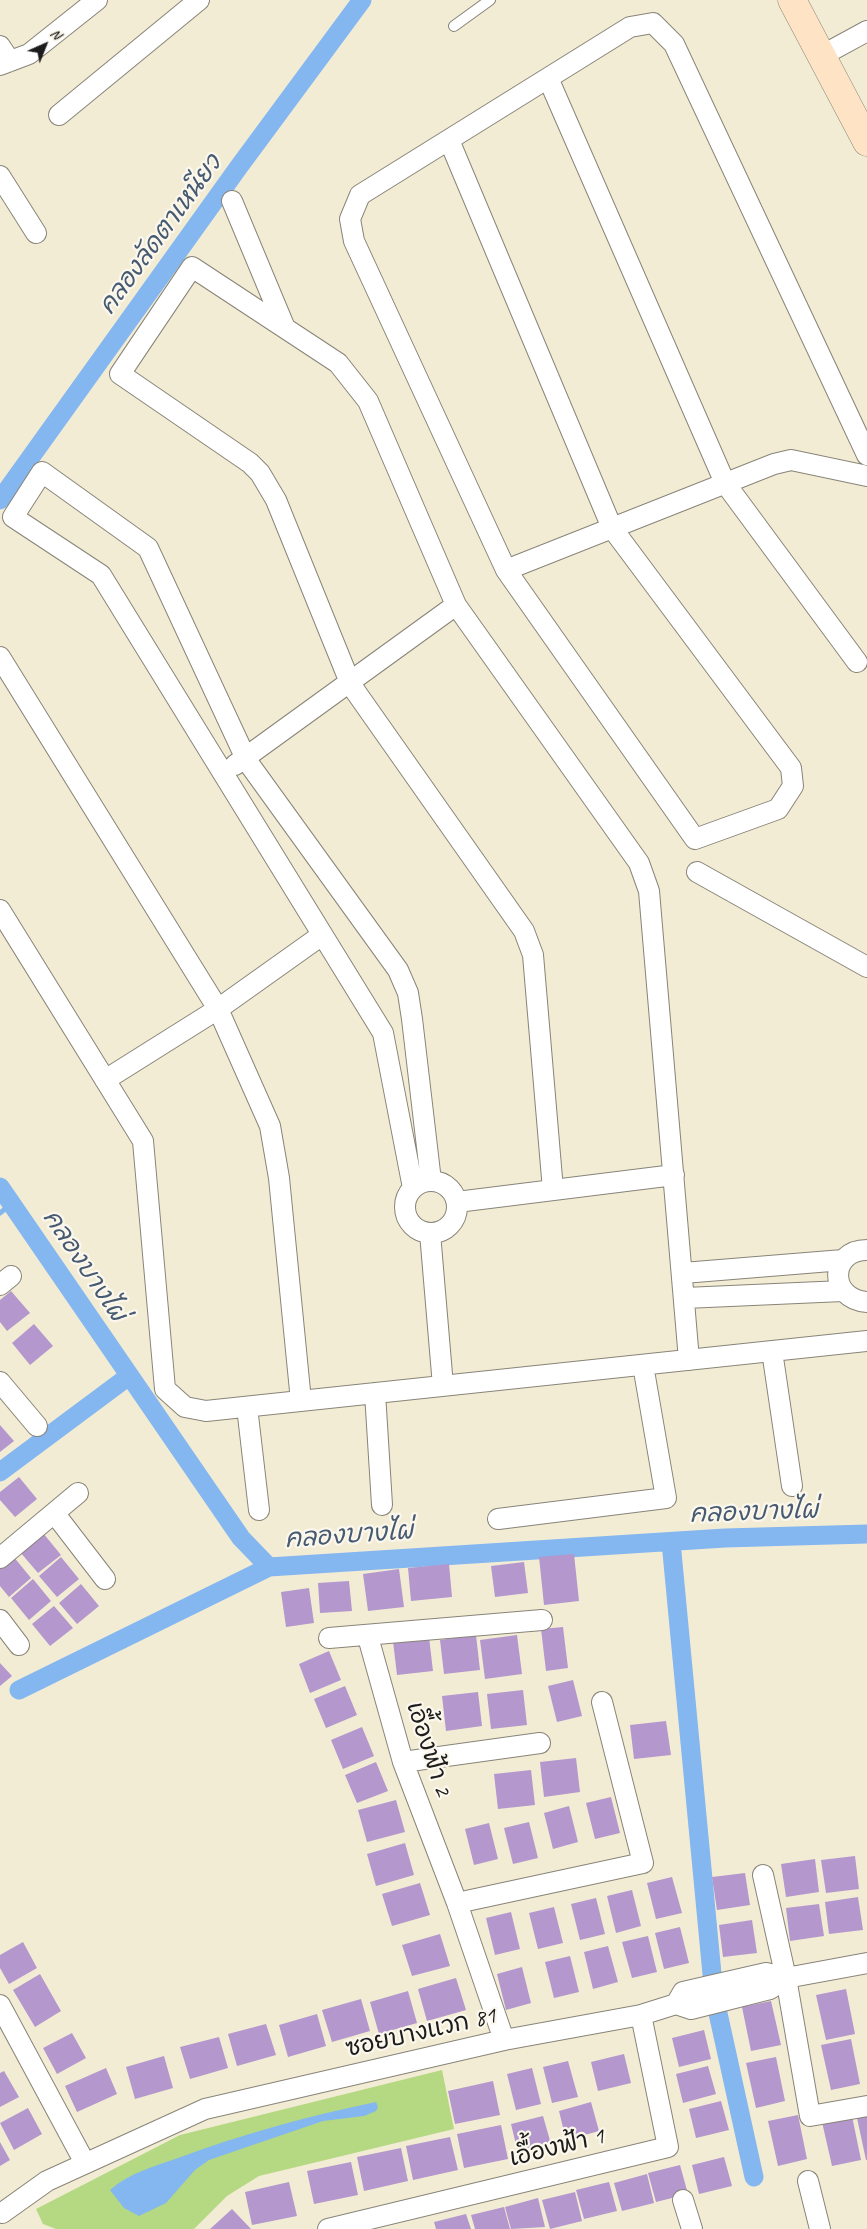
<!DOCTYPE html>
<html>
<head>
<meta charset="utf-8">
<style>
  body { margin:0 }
  #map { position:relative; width:867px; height:2229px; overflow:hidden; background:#f3ecd5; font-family:Caveat,sans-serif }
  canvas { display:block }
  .north { position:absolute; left:20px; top:20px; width:50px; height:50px; -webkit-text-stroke:4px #fbf7ec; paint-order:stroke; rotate:44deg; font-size:14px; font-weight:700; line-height:20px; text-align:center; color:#1c1c1c }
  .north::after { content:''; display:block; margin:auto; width:18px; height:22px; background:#1c1c1c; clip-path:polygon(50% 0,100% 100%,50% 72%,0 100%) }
</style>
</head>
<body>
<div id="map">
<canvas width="867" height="2229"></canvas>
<div class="north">N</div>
</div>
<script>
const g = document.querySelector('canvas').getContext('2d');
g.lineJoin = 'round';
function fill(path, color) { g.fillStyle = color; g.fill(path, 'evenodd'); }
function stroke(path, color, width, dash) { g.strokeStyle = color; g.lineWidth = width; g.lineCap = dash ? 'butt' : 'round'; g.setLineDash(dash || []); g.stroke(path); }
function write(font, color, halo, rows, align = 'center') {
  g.font = font + ' Caveat,"Playpen Sans Thai",sans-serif'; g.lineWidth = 4.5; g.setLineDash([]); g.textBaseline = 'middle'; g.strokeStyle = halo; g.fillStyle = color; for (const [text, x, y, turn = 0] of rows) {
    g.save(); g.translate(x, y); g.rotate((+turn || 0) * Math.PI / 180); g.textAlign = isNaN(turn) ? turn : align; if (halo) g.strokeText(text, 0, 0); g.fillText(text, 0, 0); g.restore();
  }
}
fill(new Path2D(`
  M442 2070 454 2129 259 2176 227 2196 194 2229H56L43 2224 36 2209 180 2135Z`), '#b4d982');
fill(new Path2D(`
  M376 2102 378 2107 376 2111 364 2116 323 2121 209 2160 195 2170 166 2203 139 2216 124 2208 110 2190C129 2173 155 2166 178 2158 243 2134 308 2116 376 2102Z`), '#84b6f0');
stroke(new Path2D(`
  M0 1213 10 1205`), '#84b6f0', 5);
stroke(new Path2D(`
  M0 500 238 168 362 0
  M0 1187 241 1538 269 1567 725 1538 867 1534
  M0 1472 129 1376
  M671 1542 714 1995 754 2177
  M19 1690 269 1567`), '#84b6f0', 19);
fill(new Path2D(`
  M11 1291 30 1313 7 1331 0 1322V1300Z
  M34 1324 53 1346 30 1365 12 1343Z
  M0 1425 14 1441 0 1452Z
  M19 1477 37 1499 15 1517 0 1500V1492Z
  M43 1533 61 1555 38 1573 20 1552Z
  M574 1554 579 1601 544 1605 539 1557Z
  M13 1556 31 1578 9 1597 0 1586V1567Z
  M61 1557 79 1579 57 1597 39 1576Z
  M524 1562 528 1593 495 1597 491 1566Z
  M449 1564 452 1597 411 1601 408 1568Z
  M399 1569 404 1607 368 1611 363 1574Z
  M33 1579 51 1601 29 1620 11 1598Z
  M349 1581 352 1611 320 1613 318 1583Z
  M81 1584 99 1606 77 1624 59 1603Z
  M309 1588 314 1623 286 1627 281 1592Z
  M54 1606 73 1628 50 1646 32 1624Z
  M563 1627 568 1668 546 1671 541 1629Z
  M476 1635 480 1670 444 1674 440 1640Z
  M517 1635 522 1674 485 1679 480 1640Z
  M429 1637 433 1671 397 1675 393 1641Z
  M329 1651 341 1680 310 1693 299 1664Z
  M0 1663 12 1676 0 1686Z
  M573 1680 582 1716 557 1722 548 1686Z
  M345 1686 357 1715 326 1728 314 1699Z
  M523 1690 527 1725 491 1729 487 1694Z
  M478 1692 482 1726 446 1731 442 1696Z
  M666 1721 671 1755 634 1759 630 1725Z
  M362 1727 374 1756 343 1769 331 1740Z
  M576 1758 580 1792 544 1797 540 1762Z
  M376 1762 388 1791 357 1803 345 1775Z
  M531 1770 535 1805 498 1809 494 1774Z
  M611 1797 620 1833 595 1839 586 1803Z
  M396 1800 405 1832 367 1842 358 1810Z
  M569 1806 578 1842 553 1849 544 1813Z
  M529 1822 538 1858 513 1864 504 1828Z
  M489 1823 498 1859 474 1865 465 1829Z
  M405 1843 414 1875 376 1886 367 1854Z
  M855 1856 859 1889 826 1893 821 1860Z
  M815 1859 819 1892 786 1897 781 1864Z
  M745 1873 750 1905 717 1910 712 1877Z
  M672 1877 682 1913 656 1919 647 1883Z
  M420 1883 430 1915 392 1926 382 1894Z
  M632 1890 641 1926 616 1933 607 1896Z
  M858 1897 863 1930 829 1934 825 1902Z
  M596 1898 605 1934 580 1940 571 1904Z
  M819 1904 824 1936 790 1941 786 1908Z
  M554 1907 563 1943 538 1949 529 1913Z
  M511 1912 520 1949 495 1955 486 1918Z
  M752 1920 757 1953 723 1957 719 1925Z
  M680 1927 689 1963 664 1969 655 1933Z
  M440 1934 450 1966 412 1976 402 1945Z
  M648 1936 657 1972 632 1978 622 1942Z
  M23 1942 37 1968 9 1984 0 1968V1955Z
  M608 1946 618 1982 593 1989 584 1952Z
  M570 1956 579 1992 554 1998 545 1962Z
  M522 1967 531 2003 506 2010 497 1974Z
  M40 1974 61 2011 35 2027 13 1990Z
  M456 1978 466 2010 427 2021 418 1989Z
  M846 1989 855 2034 826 2040 816 1995Z
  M408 1991 417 2023 379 2034 370 2002Z
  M361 1999 370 2031 332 2042 322 2010Z
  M771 2001 781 2045 751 2051 742 2007Z
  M317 2014 326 2046 288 2057 279 2025Z
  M266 2024 276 2055 237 2066 228 2034Z
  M704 2030 711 2059 679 2067 672 2038Z
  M72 2033 86 2058 57 2074 43 2048Z
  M219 2037 228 2068 190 2079 180 2047Z
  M851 2039 860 2084 831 2090 821 2045Z
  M624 2054 631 2083 598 2091 591 2062Z
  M164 2056 173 2088 135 2099 126 2067Z
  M776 2057 785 2101 756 2108 746 2063Z
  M568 2061 578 2097 552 2103 543 2067Z
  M708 2066 716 2094 683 2103 676 2074Z
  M106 2068 117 2094 77 2112 65 2086Z
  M532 2068 541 2104 516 2110 507 2074Z
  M4 2071 19 2097 0 2107V2073Z
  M493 2081 500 2115 455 2124 448 2091Z
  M721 2101 729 2130 696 2138 689 2109Z
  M591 2102 599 2131 566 2140 559 2111Z
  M28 2108 42 2134 14 2150 0 2123Z
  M798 2115 807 2159 778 2166 768 2121Z
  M543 2116 551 2144 518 2153 511 2124Z
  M852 2116 861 2160 832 2166 822 2122Z
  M867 2116V2160H866L857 2118Z
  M501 2125 508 2159 464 2168 457 2134Z
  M450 2137 458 2170 413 2180 406 2146Z
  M0 2142 10 2160 0 2166Z
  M401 2148 408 2181 364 2191 357 2157Z
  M724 2157 732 2186 699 2194 692 2165Z
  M351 2162 358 2195 314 2204 307 2171Z
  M680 2165 688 2194 656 2202 648 2173Z
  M647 2174 654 2203 622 2211 614 2183Z
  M289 2182 297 2216 252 2225 245 2192Z
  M609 2182 617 2211 584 2219 576 2190Z
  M575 2192 582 2221 550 2229 542 2200Z
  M538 2198 545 2227 511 2229 505 2207Z
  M504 2207 510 2229H475L471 2215Z
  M232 2209 251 2229H210Z
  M466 2214 471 2229H436L434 2222Z`), '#b397cd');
const service = new Path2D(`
  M454 26 490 0`);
const minor = new Path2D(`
  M0 46 10 61
  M821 56 867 31
  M0 65 29 54 97 0
  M548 78 725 483 857 662
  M59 115 199 0
  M449 140 612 528 791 768 793 786 778 809 695 839 506 570 354 241 350 219 360 195 630 27 653 23 674 44 867 455
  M0 176 36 233
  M232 201 285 328
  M506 570 774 464 791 460 867 476
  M0 657 218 1009 270 1126 279 1178 301 1401
  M235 765 456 605
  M697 872 867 967
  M0 910 143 1141 165 1389 185 1407 206 1411 867 1341
  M105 1080 218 1009 322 935
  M405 1207a26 26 0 1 1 52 0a26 26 0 1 1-52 0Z
  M413 1188 383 1033 101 575 13 517 42 472 148 548 247 761 398 970 408 993 412 1019 431 1181
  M553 1190 533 955 524 931 351 685 276 500 260 473 250 463 120 374 192 267 338 363 368 401 456 605 639 863 649 891 689 1360
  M457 1202 674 1175
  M430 1233 443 1386
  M867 1250C829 1250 828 1299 867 1302
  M683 1273 843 1260
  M0 1285 11 1276
  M685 1298 843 1291
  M772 1351 792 1486
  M0 1382 37 1426
  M375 1393 382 1505
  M247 1407 259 1510
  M55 1514 105 1579
  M498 1519 666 1498 643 1365
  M0 1558 78 1493
  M0 1620 19 1645
  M368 1637 403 1762 457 1903 504 2040
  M329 1638 542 1620
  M403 1762 540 1743
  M763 1875 786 1978 810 2116 867 2106
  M457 1903 643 1863 602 1702
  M676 2004 691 2009 770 1989 786 1978
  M0 2005 85 2163
  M808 2181 820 2229
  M683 2200 692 2229
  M2 2213 47 2181 205 2109 504 2040 641 2015 676 2004 683 1992 766 1973 786 1978 867 1963
  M328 2229 668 2147 641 2015`);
const secondary = new Path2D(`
  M792 0 867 142`);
stroke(service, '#888478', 12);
stroke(minor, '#888478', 22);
stroke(secondary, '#888478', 29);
stroke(service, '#fff', 10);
stroke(minor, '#fff', 20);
stroke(secondary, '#fee4c5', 28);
write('24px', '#1c1c1c', '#fbf7ec', [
  ["เอื้องฟ้า 2",428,1749,72],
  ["ซอยบางแวก 81",421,2033,-13],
  ["เอื้องฟ้า 1",557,2148,-14]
]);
write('italic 25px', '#465a71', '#fbf7ec', [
  ["คลองลัดตาเหนียว",161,235,-54],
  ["คลองบางไผ่",84,1266,56],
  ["คลองบางไผ่",754,1513,-2],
  ["คลองบางไผ่",349,1536,-4]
]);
</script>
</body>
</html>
